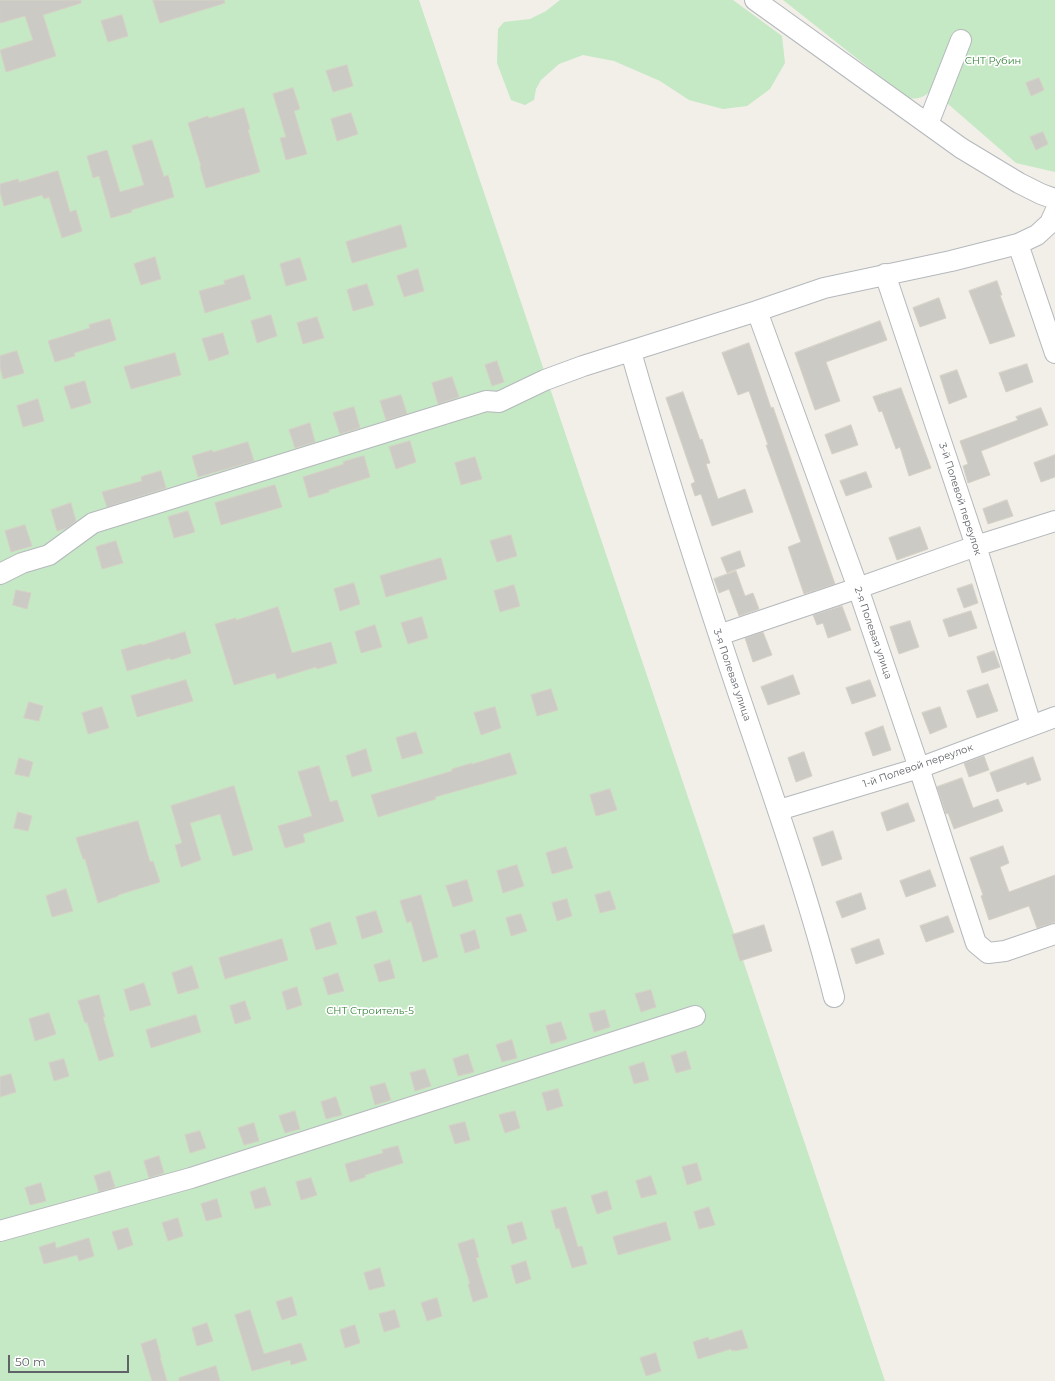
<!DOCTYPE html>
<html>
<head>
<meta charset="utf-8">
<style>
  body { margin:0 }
  #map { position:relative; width:1055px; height:1381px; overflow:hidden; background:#f1efe8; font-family:Montserrat,sans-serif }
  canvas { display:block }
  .scale { position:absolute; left:8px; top:1355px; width:121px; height:18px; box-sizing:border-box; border:2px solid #5f6368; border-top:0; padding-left:5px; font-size:12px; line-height:14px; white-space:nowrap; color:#5f6368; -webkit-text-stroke:3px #fff; paint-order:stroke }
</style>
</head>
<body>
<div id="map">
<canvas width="1055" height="1381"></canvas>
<div class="scale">50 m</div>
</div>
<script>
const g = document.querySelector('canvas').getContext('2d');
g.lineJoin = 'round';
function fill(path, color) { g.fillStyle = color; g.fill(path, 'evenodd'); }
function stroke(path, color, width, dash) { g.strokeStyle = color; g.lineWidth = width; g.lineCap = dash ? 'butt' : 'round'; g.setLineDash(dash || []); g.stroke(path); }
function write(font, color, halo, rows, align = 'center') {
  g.font = font + ' Montserrat,sans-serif'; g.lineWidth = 3.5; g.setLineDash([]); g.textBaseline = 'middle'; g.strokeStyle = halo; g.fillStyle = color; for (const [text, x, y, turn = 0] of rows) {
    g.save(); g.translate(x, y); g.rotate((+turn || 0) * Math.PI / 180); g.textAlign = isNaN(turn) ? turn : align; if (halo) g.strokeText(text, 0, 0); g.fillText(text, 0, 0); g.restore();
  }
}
fill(new Path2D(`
  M0 0H419L885 1381H0Z
  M560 0H733L782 36 785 63 770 89 747 106 723 109 689 100 660 81 614 61 583 55 559 64 541 80 536 89 534 100 525 105 511 100 497 63 498 29 504 22 530 19 546 11Z
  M783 0H1055V172L1016 163 932 90C924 97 918 100 907 98Z`), '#c5e8c5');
const building = new Path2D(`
  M0 0H81V3L43 15 56 56 6 72 0 50 33 40 25 16 0 23Z
  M153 0H224L225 3 160 23Z
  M122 15 128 36 108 42 101 21Z
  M347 65 353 86 333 92 326 71Z
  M1039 78 1044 90 1031 96 1026 83Z
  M293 88 300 109 294 111 307 154 286 160 280 138 286 137 273 94Z
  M244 108 250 129 248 130 260 172 206 188 200 167 201 166 188 123 208 116 209 118Z
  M351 113 358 134 337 141 331 119Z
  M1043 132 1048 144 1036 150 1030 137Z
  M152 140 164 177 168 175 174 197 131 210 132 212 111 218 99 176 93 178 87 156 107 150 120 192 144 185 132 146Z
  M58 171 70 212 76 210 82 231 62 238 49 197 44 199 42 195 4 206 0 192V184L18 179 19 182Z
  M401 225 407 247 352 263 346 242Z
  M155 257 161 279 141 285 134 264Z
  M300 258 307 280 286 286 280 264Z
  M418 269 424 291 404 297 397 276Z
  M244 275 251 299 205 313 199 291 225 284 224 281Z
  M997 281 1002 295H1000L1015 336 990 344 969 291Z
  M367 284 374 305 353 311 347 290Z
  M939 298 946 318 920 327 913 308Z
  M271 315 277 336 257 343 251 321Z
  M317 317 324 338 303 344 297 323Z
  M110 319 116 340 74 353 75 356 55 362 48 341 90 328 89 325Z
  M880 321 887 340 826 362 840 401 815 410 795 353Z
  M223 333 229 354 209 361 202 339Z
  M749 343 771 408 773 407 835 584 804 594 788 547 801 542 766 445H768L749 391 738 395 722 353Z
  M17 351 24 373 3 379 0 367V356Z
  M175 353 181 375 131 389 124 367Z
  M497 361 504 382 492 386 485 365Z
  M1027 364 1033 382 1006 392 999 373Z
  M957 370 967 397 949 404 940 376Z
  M452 377 459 397 438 404 432 383Z
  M85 381 91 403 71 409 64 387Z
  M901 388 931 468 909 476 900 447 896 449 882 411 879 412 873 397Z
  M683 392 700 440 702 439 710 463 706 464 718 499 745 489 753 512 712 526 701 494 695 496 691 484 695 482 666 398Z
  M401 395 407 414 386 420 380 401Z
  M38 399 44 421 23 427 17 406Z
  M354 407 360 428 340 434 333 413Z
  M1041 408 1048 425 981 451 990 475 968 483 963 466 968 464 960 441 1018 420 1016 417Z
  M310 423 315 442 295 448 289 430Z
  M851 425 858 445 832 454 825 435Z
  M410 441 416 462 396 469 389 447Z
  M248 442 254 461 198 477 192 456 212 450 213 452Z
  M1055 455V477L1041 482 1034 463Z
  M364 456 370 477 329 490V492L309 498 303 477 344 464 343 462Z
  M475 457 482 479 461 485 455 463Z
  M161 471 166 488 107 507 102 492 142 481 141 477Z
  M866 472 872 487 846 496 840 481Z
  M275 485 282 507 221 525 215 503Z
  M1007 500 1013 516 988 524 983 509Z
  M71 503 76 521 67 528 57 531 51 510Z
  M188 511 195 532 174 538 168 517Z
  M25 525 32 546 11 552 5 531Z
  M920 527 928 549 897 560 889 538Z
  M511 535 517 556 497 562 490 541Z
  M116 541 123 563 102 569 96 547Z
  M740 551 745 566 727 573 721 558Z
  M441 558 447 579 386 597 380 576Z
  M736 571 745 596 753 593 759 609 739 616 729 589 719 593 714 579Z
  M354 583 360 604 340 611 334 589Z
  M972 584 978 603 964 608 957 589Z
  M514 585 520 606 500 612 494 591Z
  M16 590 31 593 27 609 13 605Z
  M842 606 851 630 828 638 823 623 817 625 813 615Z
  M278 607 292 653 331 642 337 663 317 669 316 667 277 679 275 673 234 685 215 624 236 618V620Z
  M971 611 977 628 949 637 943 620Z
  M422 617 428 638 408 644 401 623Z
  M910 621 919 647 899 654 890 627Z
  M375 625 382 647 361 653 355 632Z
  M185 632 191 653 171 660 170 658 127 671 121 650 141 644 142 645Z
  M763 632 772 655 753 662 745 638Z
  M994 651 1000 667 982 673 977 657Z
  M793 675 800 694 768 705 761 687Z
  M186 680 193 701 137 717 131 696Z
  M870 680 876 696 852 704 846 688Z
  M988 684 998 711 977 718 967 691Z
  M551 689 558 710 537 716 531 695Z
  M29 702 43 706 39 721 24 718Z
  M102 707 109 728 88 734 82 713Z
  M495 707 501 728 481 735 474 713Z
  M940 707 947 727 930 734 922 713Z
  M883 726 891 750 873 756 865 733Z
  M416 732 423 753 402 759 396 738Z
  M366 749 372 771 352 777 346 756Z
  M804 752 812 776 796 782 788 758Z
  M510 753 517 774 435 797 436 799 378 817 371 795 452 771V769L472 763V764Z
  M984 756 989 770 969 777 964 763Z
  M1033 757 1041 780 1027 785 1026 782 997 792 990 773Z
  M19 758 33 762 29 777 15 774Z
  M319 766 330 802 337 800 344 821 303 834 305 842 285 848 278 826 312 816 298 772Z
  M962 778 973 808 998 799 1003 811 954 829 948 813 946 814 937 787Z
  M234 786 253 850 233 856 220 814 190 823 201 860 181 867 175 845 182 843 171 806Z
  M610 789 617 810 596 816 590 795Z
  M908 803 915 821 887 831 881 813Z
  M18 812 32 816 28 831 14 828Z
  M138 821 150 862 153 861 160 882 118 895V896L98 903 85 859H83L76 838Z
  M833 831 842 859 822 866 813 838Z
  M1003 846 1009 863 1000 867 1009 892 1055 875V922L1037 928 1029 906 989 920 981 896 983 895 970 858Z
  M566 847 573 868 552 874 546 853Z
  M517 865 524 886 503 893 497 871Z
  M930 870 936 886 906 897 900 881Z
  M467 880 473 901 453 907 446 886Z
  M66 889 73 911 52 917 46 896Z
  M610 891 616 909 600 913 595 895Z
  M861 893 866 909 842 918 836 902Z
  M421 895 438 957 423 962 411 921 407 923 400 901Z
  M567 899 572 916 557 921 552 903Z
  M376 911 383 932 362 939 356 917Z
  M521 914 527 931 511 936 506 918Z
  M948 916 954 932 926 942 920 926Z
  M330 922 337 944 316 950 310 929Z
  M764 925 772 951 740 961 732 935Z
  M475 930 480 948 465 953 460 935Z
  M282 939 288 960 225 979 219 958Z
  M879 939 884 954 856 964 851 949Z
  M390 960 395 978 379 982 374 965Z
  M192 966 199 988 178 994 172 973Z
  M338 973 344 991 328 995 323 978Z
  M144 983 151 1005 130 1011 124 990Z
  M297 987 302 1005 287 1010 282 992Z
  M651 990 656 1007 641 1012 635 994Z
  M99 995 105 1017H103L114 1056 99 1061 87 1022 85 1023 78 1001Z
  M245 1001 251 1019 235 1024 230 1006Z
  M605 1010 610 1027 594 1032 589 1014Z
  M49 1013 56 1034 35 1041 29 1019Z
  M196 1015 201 1032 151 1048 146 1030Z
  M561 1022 567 1039 551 1044 546 1026Z
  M512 1040 517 1058 502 1062 496 1045Z
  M686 1051 691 1069 676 1073 671 1056Z
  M468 1054 474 1072 458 1076 453 1059Z
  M64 1059 69 1076 54 1081 49 1063Z
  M644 1062 649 1080 634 1084 629 1067Z
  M425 1069 431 1086 415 1091 410 1073Z
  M11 1074 16 1092 0 1097V1077Z
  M385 1083 391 1100 375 1105 370 1087Z
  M558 1089 563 1106 547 1111 542 1093Z
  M336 1097 342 1115 326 1119 321 1102Z
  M295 1111 300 1129 285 1133 279 1116Z
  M515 1111 520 1128 505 1133 499 1115Z
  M465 1122 470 1140 455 1144 449 1126Z
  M254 1123 259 1141 244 1145 238 1128Z
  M200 1131 206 1148 190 1153 185 1135Z
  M398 1146 403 1163 365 1175 366 1177 350 1182 345 1164 383 1153 382 1150Z
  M159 1156 164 1173 149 1178 144 1161Z
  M697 1163 702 1180 687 1185 682 1167Z
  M110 1171 115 1187 99 1192 94 1176Z
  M651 1176 657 1194 641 1198 636 1181Z
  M311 1178 317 1195 301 1200 296 1182Z
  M41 1183 46 1201 30 1205 25 1188Z
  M265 1187 271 1205 255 1209 250 1192Z
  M607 1191 612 1209 597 1214 591 1196Z
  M217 1199 222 1217 206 1221 201 1204Z
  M566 1207 578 1247 582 1246 587 1264 572 1268 559 1228 556 1229 551 1211Z
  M709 1207 715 1225 699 1229 694 1212Z
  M178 1218 183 1236 168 1241 162 1223Z
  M522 1222 527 1239 512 1244 507 1226Z
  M666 1222 671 1240 618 1255 613 1237Z
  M128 1228 133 1245 118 1250 112 1232Z
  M89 1238 94 1256 79 1261 77 1255 44 1264 39 1247 55 1242 56 1248Z
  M474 1239 479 1257 476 1258 488 1297 473 1302 468 1284H470L458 1244Z
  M526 1261 531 1279 516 1284 511 1266Z
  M380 1268 385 1286 369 1290 364 1273Z
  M292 1297 297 1315 282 1320 276 1302Z
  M437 1298 442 1316 427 1321 421 1303Z
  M250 1310 264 1354 301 1343 307 1360 291 1365 290 1360 252 1371 235 1315Z
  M395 1310 400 1327 384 1332 379 1314Z
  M207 1323 213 1341 197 1346 192 1328Z
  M355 1325 360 1343 345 1348 340 1330Z
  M742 1330 748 1348 735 1351V1350L732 1351 731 1349 698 1359 693 1342 708 1337 709 1340Z
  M156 1339 161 1357H160L167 1381H152L141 1344Z
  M656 1353 661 1371 646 1376 640 1358Z
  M216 1366 220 1381H179V1378Z`);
fill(building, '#cccac5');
stroke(building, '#d6d1c6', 1);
const minor = new Path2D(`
  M755 0 961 148 1019 183 1041 194 1055 199
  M928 124 961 40
  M1018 244 1055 353
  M885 274 976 546 1031 725
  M757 311 858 588 919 768 976 943 988 953 1005 951 1055 934
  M631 352C658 447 688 541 719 635 758 755 803 874 834 997
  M0 574 22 563 49 555 93 523 486 401 499 402 545 380 583 366 757 311 824 288 951 261 1018 244 1037 235 1050 223 1055 212
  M719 635 858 588 976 546 1055 521
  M779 810 919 768 1055 717
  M0 1231 191 1178 695 1016`);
stroke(minor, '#b5b8bc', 22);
stroke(minor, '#fff', 20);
write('10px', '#348238', '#fff', [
  ["СНТ Рубин",993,61],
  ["СНТ Строитель-5",370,1011]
]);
write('10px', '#5f6368', '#fff', [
  ["3-й Полевой переулок",960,499,72],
  ["2-я Полевая улица",873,633,71],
  ["3-я Полевая улица",732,675,71],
  ["1-й Полевой переулок",918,766,-19]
]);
</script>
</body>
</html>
